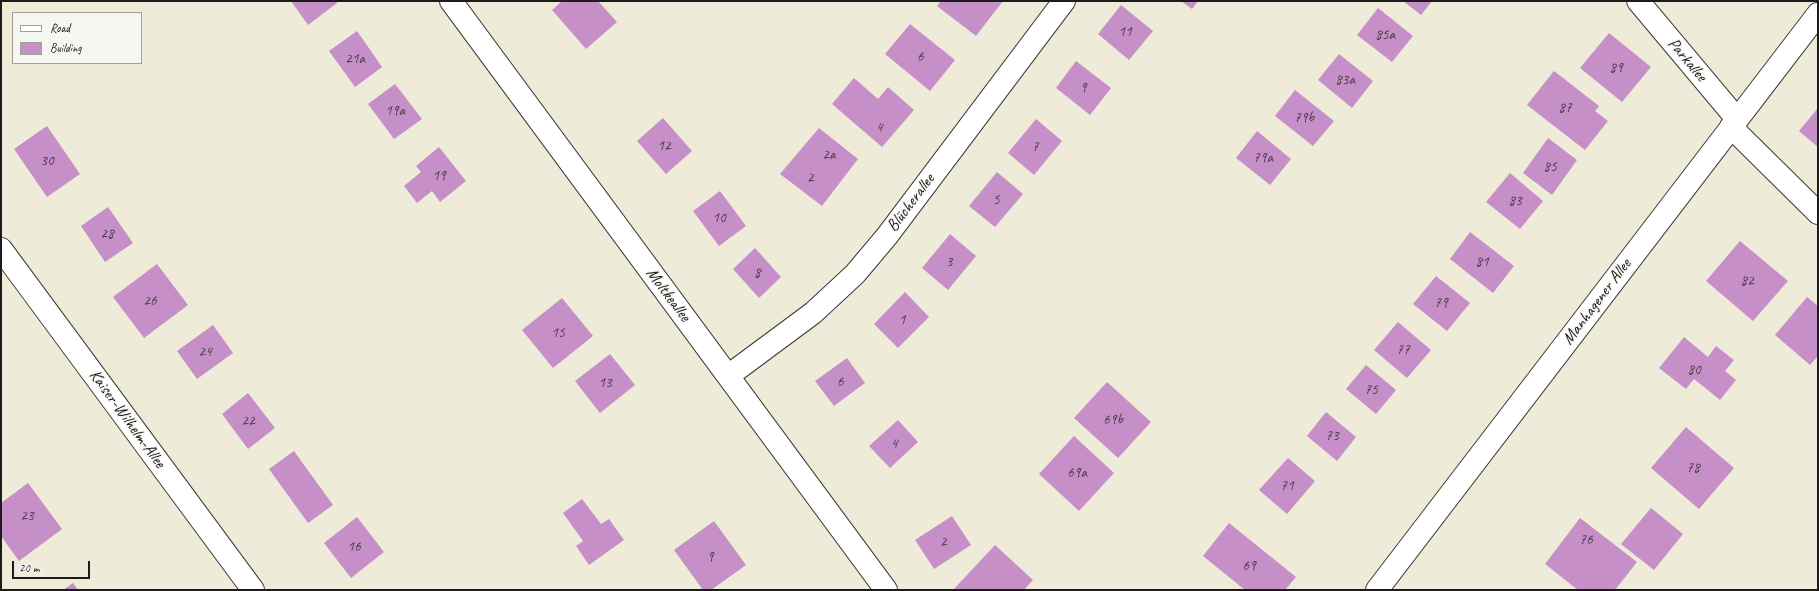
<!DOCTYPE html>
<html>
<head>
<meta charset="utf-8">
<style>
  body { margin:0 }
  #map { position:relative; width:1819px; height:591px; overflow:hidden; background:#eeebd8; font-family:Caveat,sans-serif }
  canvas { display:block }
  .frame { position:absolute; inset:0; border:2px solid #1c1c1c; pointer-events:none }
  .legend { position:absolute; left:12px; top:12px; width:130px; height:52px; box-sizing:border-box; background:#f6f6f2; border:1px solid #9f9f9c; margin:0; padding:5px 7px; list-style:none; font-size:12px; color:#1c1c1c }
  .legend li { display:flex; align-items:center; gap:8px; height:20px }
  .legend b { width:20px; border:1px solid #9f9f9c }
  .scale { position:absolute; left:12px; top:561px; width:78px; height:18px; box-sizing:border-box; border:2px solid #1c1c1c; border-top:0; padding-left:5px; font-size:12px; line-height:14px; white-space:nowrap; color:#1c1c1c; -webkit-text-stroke:3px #f6f6f2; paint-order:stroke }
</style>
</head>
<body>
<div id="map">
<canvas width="1819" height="591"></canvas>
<div class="frame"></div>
<ul class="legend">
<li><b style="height:5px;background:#fff"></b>Road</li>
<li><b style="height:11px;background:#c78fc7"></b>Building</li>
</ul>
<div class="scale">20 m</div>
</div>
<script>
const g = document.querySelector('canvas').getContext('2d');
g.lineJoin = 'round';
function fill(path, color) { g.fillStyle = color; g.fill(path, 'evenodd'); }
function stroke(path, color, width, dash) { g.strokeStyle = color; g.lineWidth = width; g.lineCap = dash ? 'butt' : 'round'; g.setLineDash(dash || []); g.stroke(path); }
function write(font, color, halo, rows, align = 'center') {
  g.font = font + ' Caveat,sans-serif'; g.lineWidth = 3; g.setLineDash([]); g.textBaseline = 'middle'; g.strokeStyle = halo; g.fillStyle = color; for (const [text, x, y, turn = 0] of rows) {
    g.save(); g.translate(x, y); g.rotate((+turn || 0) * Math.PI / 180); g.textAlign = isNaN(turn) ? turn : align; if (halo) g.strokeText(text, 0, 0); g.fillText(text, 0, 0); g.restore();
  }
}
fill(new Path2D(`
  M291 1H336L337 3 308 25Z
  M562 1H598L617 22 586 49 552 10Z
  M941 1H1003L976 36 937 6Z
  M1181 1H1198L1192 9Z
  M1403 1H1432L1421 15Z
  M1121 5 1153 31 1129 60 1098 34Z
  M1378 8 1413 36 1392 62 1357 35Z
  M910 24 955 60 930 91 885 54Z
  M357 31 382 67 355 87 329 51Z
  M1609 33 1651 67 1622 102 1580 68Z
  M1339 54 1373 81 1352 108 1318 80Z
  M1076 61 1111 88 1090 115 1056 88Z
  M1554 71 1599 106 1595 111 1608 121 1585 150 1527 105Z
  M854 78 878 99 888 87 914 110 882 147 832 104Z
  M395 84 422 119 394 139 368 104Z
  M1295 90 1334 121 1313 146 1275 116Z
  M1818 108V147L1799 131Z
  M663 118 692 151 666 174 637 141Z
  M1036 119 1062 141 1034 175 1008 153Z
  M47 126 80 174 47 197 14 149Z
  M819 128 858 159 822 206 780 174Z
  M1257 131 1291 159 1270 185 1236 158Z
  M1548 138 1577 160 1552 195 1523 173Z
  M439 147 466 181 440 202 432 191 417 203 404 186 421 172 416 166Z
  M997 172 1023 194 995 227 969 206Z
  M1510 173 1543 201 1520 229 1486 202Z
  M720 191 746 226 719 246 693 211Z
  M108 207 133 243 105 262 81 226Z
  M1470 232 1514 266 1493 293 1450 259Z
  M950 234 976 256 948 290 922 268Z
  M1740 241 1788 281 1753 321 1706 281Z
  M755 248 781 277 759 298 733 269Z
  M157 264 188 305 144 338 113 297Z
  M1436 276 1470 303 1447 331 1413 304Z
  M905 292 929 317 898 348 874 324Z
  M1807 297 1818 306V356L1810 365 1775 335Z
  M562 298 593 336 553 368 522 330Z
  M1398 322 1431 350 1407 378 1374 350Z
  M213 325 233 353 197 379 177 351Z
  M1684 337 1708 357 1716 346 1734 360 1725 371 1736 380 1720 400 1694 379 1686 389 1659 368Z
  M610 354 635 385 600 413 575 381Z
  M847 358 865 383 834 406 815 381Z
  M1366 365 1396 390 1376 414 1346 389Z
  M1107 382 1151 422 1118 458 1074 418Z
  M248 393 275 428 248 449 222 414Z
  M1326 412 1356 437 1337 461 1307 436Z
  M898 420 918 442 890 468 869 446Z
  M1686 427 1734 468 1699 509 1651 468Z
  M1074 436 1114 473 1079 511 1039 474Z
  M294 451 333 505 308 523 269 469Z
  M1288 458 1315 481 1287 514 1259 490Z
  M28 483 62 529 19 561 1 536V503Z
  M582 499 601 524 609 519 624 540 589 565 576 546 583 541 563 513Z
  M1651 508 1683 534 1654 570 1621 544Z
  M952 516 971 545 934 569 915 540Z
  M357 517 384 552 351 578 324 543Z
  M1580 518 1637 562 1615 590H1578L1545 564Z
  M714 521 746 565 711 590H703L674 550Z
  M1229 523 1296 577 1285 590H1245L1203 556Z
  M995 545 1033 580 1024 590H953Z
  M73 583 78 590H63Z`), '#c78fc7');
const street = new Path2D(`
  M451 1 886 590
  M1638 1 1737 119
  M1731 127 1818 213
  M1 249 253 590
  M728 376 813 313 855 274 887 236 1064 1`);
const secondary = new Path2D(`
  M1377 590 1818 14`);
stroke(street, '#3c3b38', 24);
stroke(secondary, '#3c3b38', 24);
stroke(street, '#fff', 22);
stroke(secondary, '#fff', 22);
write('15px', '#473947', null, [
  ["11",1125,32],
  ["85a",1385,35],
  ["6",920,57],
  ["21a",355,59],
  ["89",1616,68],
  ["83a",1345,80],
  ["9",1083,88],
  ["87",1565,108],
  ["19a",395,111],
  ["79b",1304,118],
  ["4",879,128],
  ["12",664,146],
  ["7",1035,147],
  ["2a",829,155],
  ["79a",1263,158],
  ["30",47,161],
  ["85",1550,167],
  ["19",439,176],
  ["2",810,178],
  ["5",996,200],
  ["83",1515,201],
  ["10",719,218],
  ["28",107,234],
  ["3",949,262],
  ["81",1482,262],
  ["8",757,273],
  ["82",1747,281],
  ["26",150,301],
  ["79",1441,303],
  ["1",902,320],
  ["15",558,333],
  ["77",1403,350],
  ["24",205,352],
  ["80",1694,370],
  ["6",840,382],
  ["13",605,383],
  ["75",1371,390],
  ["69b",1113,420],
  ["22",248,421],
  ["73",1332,436],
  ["4",894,444],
  ["78",1693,468],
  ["69a",1077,473],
  ["71",1287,486],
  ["23",27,516],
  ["76",1586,540],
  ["2",943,542],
  ["16",354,547],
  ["9",710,557],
  ["69",1249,566]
]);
write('17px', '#1c1c1c', '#f6f6f2', [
  ["Parkallee",1687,60,50],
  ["Blücherallee",911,203,-53],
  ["Moltkeallee",668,295,53],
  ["Manhagener Allee",1597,302,-53],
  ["Kaiser-Wilhelm-Allee",127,419,54]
]);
</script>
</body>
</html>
